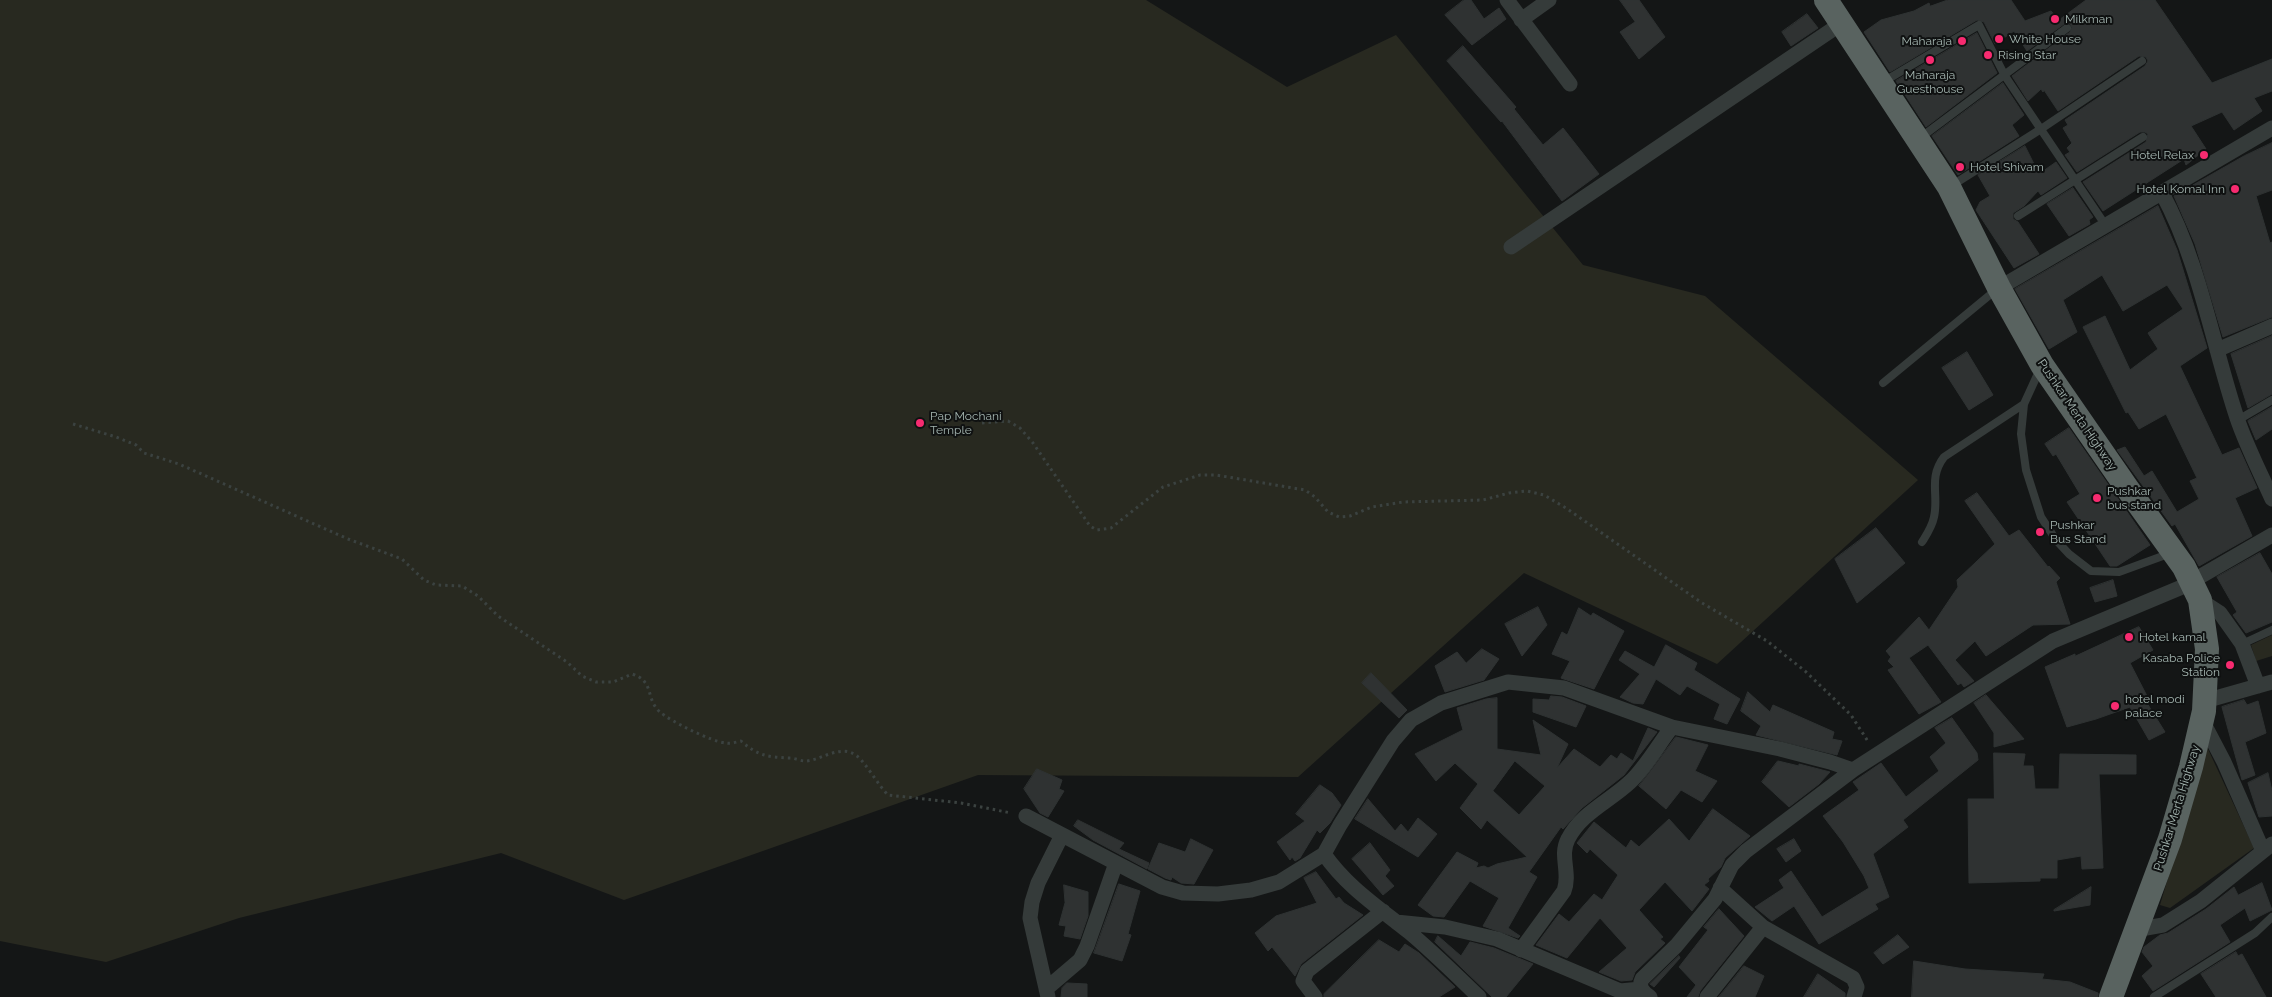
<!DOCTYPE html>
<html>
<head>
<meta charset="utf-8">
<style>
  body { margin:0 }
  canvas { display:block; background:#141616 }
</style>
</head>
<body>
<canvas width="2272" height="997"></canvas>
<script>
const g = document.querySelector('canvas').getContext('2d');
g.lineJoin = 'round';
function fill(path, color) { g.fillStyle = color; g.fill(path, 'evenodd'); }
function stroke(path, color, width, dash) { g.strokeStyle = color; g.lineWidth = width; g.lineCap = dash ? 'butt' : 'round'; g.setLineDash(dash || []); g.stroke(path); }
function write(font, color, halo, rows, align = 'center') {
  g.font = font + ' Raleway,sans-serif'; g.lineWidth = 4; g.setLineDash([]); g.textBaseline = 'middle'; g.strokeStyle = halo; g.fillStyle = color; for (const [text, x, y, turn = 0] of rows) {
    g.save(); g.translate(x, y); g.rotate((+turn || 0) * Math.PI / 180); g.textAlign = isNaN(turn) ? turn : align; if (halo) g.strokeText(text, 0, 0); g.fillText(text, 0, 0); g.restore();
  }
}
fill(new Path2D(`
  M0 0H1146L1287 87 1396 35 1583 265 1705 296 1918 480 1717 664 1524 573 1298 777 978 775 624 900 501 853 239 918 106 962 0 941Z
  M2272 635V656L2256 661 2251 645Z
  M2207 747 2254 848 2170 908 2160 905Z`), '#282920');
const building = new Path2D(`
  M1464 0H1471L1484 19 1499 8 1506 19 1472 45 1445 15Z
  M1620 0H1639L1665 37 1639 59 1620 32 1635 22Z
  M1948 0H2011L2025 21 2051 11 2059 20 2086 0H2155L2212 83 2272 59V91L2254 98 2262 111 2234 130 2222 112 2191 126 2206 149 2186 165 2184 159 2103 211 2083 182 2146 142 2148 134 2145 132H2140L2077 172 2065 155 2070 152 2067 148 2072 143 2063 128 2068 125 2065 120 2145 66 2148 61 2146 57 2139 56 2058 111 2044 90 2043 92 2041 89 2028 101 2012 76 2070 32 2072 27 2069 23 2064 24 2027 51 2014 31 1995 44 1984 22 1977 20 1890 72 1864 32 1881 20 1914 11 1929 3 1930 6Z
  M1807 14 1818 28 1791 46 1782 32Z
  M1977 33 1997 73 1926 127 1896 81Z
  M1463 46 1516 107 1514 109 1543 145 1563 128 1599 174 1562 201 1502 121 1501 122 1447 61Z
  M2003 83 2024 115 2012 125 2019 136 1958 175 1932 136Z
  M2272 143V190L2256 196 2270 243 2272 242V317L2223 337 2195 244 2174 196 2194 187 2193 185 2244 156Z
  M2025 146 2039 174 2056 162 2067 178 2041 195 2038 191 2024 206 2013 213V219L2018 222 2039 254 2014 268 1976 210 1980 202 1990 196 1978 175Z
  M2073 188 2093 217 2089 220 2090 224 2069 236 2047 204Z
  M2158 206 2177 250 2207 348 2180 366 2222 455 2239 448 2257 488 2235 498 2252 536 2199 566 2175 524 2172 526 2117 450 2125 447 2144 476 2152 471 2177 512 2199 499 2190 481 2197 478 2166 414 2139 429 2128 412 2126 413 2083 327 2105 316 2130 370 2158 349 2148 333 2183 309 2167 285 2123 311 2102 275 2063 300 2077 332 2049 349 2015 289Z
  M2272 336V394L2248 408 2231 354Z
  M1967 352 1993 395 1969 410 1942 368Z
  M2272 407V429L2256 440 2248 421Z
  M2069 428 2150 545 2117 566H2110L2067 502 2080 494 2056 454 2053 456 2045 444Z
  M1977 493 2009 536 2019 530 2048 567 2049 566 2060 578 2056 582 2070 624 2033 625 1986 656 1975 641 1955 660 1974 681 1964 687 1961 683 1958 685 1928 645 1909 658 1941 702 1919 714 1888 670 1894 667 1888 661 1891 657 1886 651 1919 617 1929 630 1958 587 1957 580 1995 544 1965 501Z
  M1876 528 1905 563 1857 603 1835 559Z
  M2260 553 2272 574V622L2246 633 2233 615 2237 612 2217 577Z
  M2113 580 2117 596 2095 602 2090 588Z
  M1538 607 1547 625 1522 656 1505 624Z
  M1579 608 1591 616 1593 613 1624 631 1594 689 1561 678 1570 661 1552 654 1562 632 1567 635Z
  M2139 627 2153 650 2130 663 2148 698 2145 700 2165 732 2149 740 2130 707 2096 719 2067 727 2045 667 2075 654V656Z
  M1666 645 1697 663 1694 670 1740 699 1727 724 1714 719 1720 704 1687 686 1680 695 1656 679 1643 704 1633 703 1620 697 1640 674 1619 660 1625 651 1654 667Z
  M1482 649 1499 659 1484 680 1445 692 1435 666 1457 652 1466 663Z
  M1371 673 1407 710 1399 718 1362 683Z
  M1748 692 1770 712 1773 705 1834 732 1832 739 1842 741 1837 755 1756 735 1761 726 1741 711Z
  M1986 695 2024 739 1994 747V733L1974 703Z
  M1551 696 1562 697 1586 706 1576 727 1533 712V699L1549 700Z
  M1497 698V749L1541 755 1533 720 1568 744 1557 768 1574 749 1600 767 1611 755 1617 759 1621 753 1633 761 1648 728 1657 732 1624 775 1582 808 1563 829 1561 827 1529 872 1537 877 1508 928 1520 936 1518 938 1483 926 1499 898 1470 881 1444 917 1433 916 1418 905 1457 852 1478 863 1476 868 1484 866 1488 868 1497 864 1527 857 1487 820 1481 829 1460 808 1478 784 1455 763 1436 781 1415 754 1463 730 1457 708 1486 699ZM1515 761 1545 786 1519 815 1493 791Z
  M2244 700 2247 705 2258 701 2266 733 2245 742 2255 775 2242 780 2222 707Z
  M1952 718 1977 753 1978 760 1903 820 1908 827 1873 854 1889 897 1875 904 1878 909 1819 944 1794 906 1772 921 1755 907 1784 888 1779 880 1791 871 1822 917 1869 888 1864 876 1843 842 1823 816 1859 790 1853 782 1881 763 1906 797 1939 771 1930 757 1946 743 1935 728Z
  M1676 737 1708 745 1695 771 1717 781 1702 802 1681 790 1666 809 1639 786Z
  M1994 753 2025 754 2023 766H2033L2035 789H2059L2060 754 2136 755V774H2099L2103 868 2082 869 2081 856 2057 860V878H2040V881L1969 883 1968 799H1994Z
  M1778 761 1799 766V764L1830 772 1819 784 1789 807 1762 782Z
  M1037 769 1062 780 1059 789 1064 791 1048 817 1040 813 1024 789Z
  M2268 773 2272 791V816L2259 817 2248 783Z
  M1320 785 1332 793 1341 805 1330 823 1320 833 1317 830 1300 858 1295 861 1292 857 1290 860 1277 842 1305 821 1296 814Z
  M1368 799 1395 831 1401 824 1408 832 1418 818 1437 834 1418 857 1355 819Z
  M1713 809 1750 836 1725 858 1721 867 1708 879 1709 881 1704 885 1709 889 1692 911 1665 882 1639 910 1663 937 1660 939 1665 943 1635 972 1632 980 1621 981 1599 972 1627 948 1600 918 1567 958 1536 945 1559 914 1569 922 1594 894 1602 900 1618 875 1590 849 1587 853 1577 843 1594 822 1626 848 1631 840 1639 847 1669 819 1689 841Z
  M1078 820 1124 843 1119 849 1149 863 1147 869 1093 840 1074 826Z
  M1191 839 1213 850 1194 884 1181 883 1172 877 1171 880 1165 878 1148 869 1159 843 1185 852Z
  M1794 839 1801 851 1786 862 1777 849Z
  M1370 843 1390 870 1385 876 1394 886 1383 895 1352 859Z
  M1316 872 1336 899 1339 897 1344 903 1363 915 1301 964 1295 976 1272 947 1268 951 1255 933 1276 916 1317 903 1304 878Z
  M2262 883 2272 910 2250 921 2245 908 2220 925 2230 942 2153 991 2142 976 2153 966 2142 952 2144 947 2160 935 2168 933 2206 909 2234 887 2238 895Z
  M1119 884 1140 891 1128 934 1131 935 1122 961 1094 953Z
  M1064 885 1088 892V916L1080 939 1064 936 1066 926 1059 925 1065 903Z
  M2091 887 2090 905 2054 911V910Z
  M1719 909 1744 936 1700 991 1698 997H1687L1696 985 1679 967 1708 930 1704 927Z
  M1898 935 1909 947 1883 964 1874 953Z
  M1438 936 1461 956 1470 942 1494 948 1533 964 1506 997H1492L1435 942Z
  M1379 940 1399 952 1405 944 1419 953 1455 987 1439 997H1324V994Z
  M2236 952 2238 956 2242 954 2266 997H2216L2201 974Z
  M1679 956 1680 958 1654 987 1650 984Z
  M1914 961 1965 969 2044 974 2042 979 2070 982 2098 993V997H1912Z
  M1744 966 1764 976 1755 997H1719Z
  M1818 974 1845 993V997H1804Z
  M1067 983 1087 984V997H1061L1062 988Z`);
fill(building, '#2f3232');
stroke(building, '#2e3232', 1);
stroke(new Path2D(`
  M982 423 1008 421 1020 428 1033 443 1090 526 1097 530 1111 528 1163 487 1200 475H1216L1305 490 1315 497 1328 512 1339 517 1350 516 1372 507 1403 502 1483 500 1509 493 1527 491 1544 495 1566 508 1702 603 1767 641 1805 671 1851 715 1869 743
  M73 424 116 437 136 445 144 453 179 464 348 539 402 559 424 580 436 585 462 586 478 596 498 616 567 662 582 676 596 682H613L632 674C655 681 645 699 660 712 670 721 712 742 726 743 731 744 736 742 741 741 758 756 768 757 790 758 795 758 800 761 805 761 820 761 841 743 857 756 866 763 878 785 888 795L961 803 1011 813`), '#3b4240', 3, [2.5, 4]);
stroke(new Path2D(`
  M1883 82 1979 25 2005 76 2106 226
  M1920 138 2067 28
  M1951 186 2041 129 2142 61
  M2018 216 2143 137
  M2040 369 2024 404 2021 434 2026 470 2041 517 2056 540 2069 554 2091 571 2119 572 2171 553
  M1883 383 1997 289
  M2238 420 2272 400
  M1922 542C1927 534 1932 527 1934 517 1939 495 1928 478 1944 457L2024 404
  M2242 644 2272 630
  M2154 997 2255 933 2272 917`), '#353b3a', 8);
stroke(new Path2D(`
  M1507 0 1570 84
  M1521 20 1549 0
  M2162 193C2200 263 2212 343 2237 418 2246 445 2260 472 2272 499
  M1511 247 1842 23
  M1999 288 2272 128
  M2217 350 2272 326
  M2200 600 2220 613 2242 644 2258 686
  M2205 701 2272 682
  M2202 720 2224 762 2263 851
  M1026 816 1162 887 1183 893 1218 894 1251 890 1279 882 1324 854 1340 825 1393 741 1411 720 1441 703 1508 682 1564 688 1672 727 1780 749 1830 762 1853 770
  M1324 854C1347 887 1378 907 1409 932 1433 952 1456 975 1479 997
  M1720 888 1763 927 1853 978 1857 987 1854 997
  M1396 922 1445 927 1497 939 1620 991 1641 989
  M2135 930 2163 925 2201 901 2272 844
  M1521 950 1564 891C1571 873 1559 856 1568 839 1581 813 1610 801 1630 782 1646 767 1658 745 1672 727
  M1046 989 1080 960 1087 946 1116 863
  M1048 997 1030 918 1032 902 1038 883 1062 835
  M1315 997 1303 981 1307 971 1383 911
  M1650 997C1643 992 1638 987 1642 979L1676 946 1715 899 1732 865 1746 851 1853 770 2053 641 2182 587 2272 535
  M1707 997 1763 927`), '#353b3a', 15);
stroke(new Path2D(`
  M1826 0 1949 187 1999 288 2042 365 2127 488 2184 567 2200 600 2207 649 2204 711 2191 767 2170 839 2111 997`), '#596360', 24);
for (const [x, y, r, color] of [
  [2055,19,5,"#f72b70"],
  [1999,39,5,"#f72b70"],
  [1962,41,5,"#f72b70"],
  [1988,55,5,"#f72b70"],
  [1930,60,5,"#f72b70"],
  [2204,155,5,"#f72b70"],
  [1960,167,5,"#f72b70"],
  [2235,189,5,"#f72b70"],
  [920,423,5,"#f72b70"],
  [2097,498,5,"#f72b70"],
  [2040,532,5,"#f72b70"],
  [2129,637,5,"#f72b70"],
  [2230,665,5,"#f72b70"],
  [2115,706,5,"#f72b70"]
]) { const dot = new Path2D(); dot.arc(x, y, r, 0, 2 * Math.PI); g.fillStyle = color; g.fill(dot); stroke(dot, '#0f1111', 2); }
write('12px', '#a5b6b1', '#0f1111', [
  ["Milkman",2065,19],
  ["White House",2009,39],
  ["Maharaja",1952,41,"right"],
  ["Rising Star",1998,55],
  ["Maharaja",1930,75,"center"],
  ["Guesthouse",1930,89,"center"],
  ["Hotel Relax",2194,155,"right"],
  ["Hotel Shivam",1970,167],
  ["Hotel Komal Inn",2225,189,"right"],
  ["Pap Mochani",930,416],
  ["Temple",930,430],
  ["Pushkar",2107,491],
  ["bus stand",2107,505],
  ["Pushkar",2050,525],
  ["Bus Stand",2050,539],
  ["Hotel kamal",2139,637],
  ["Kasaba Police",2220,658,"right"],
  ["Station",2220,672,"right"],
  ["hotel modi",2125,699],
  ["palace",2125,713]
], 'left');
write('12px', '#a5b6b1', '#0f1111', [
  ["Pushkar Merta Highway",2077,415,56],
  ["Pushkar Merta Highway",2177,808,-73]
]);
</script>
</body>
</html>
